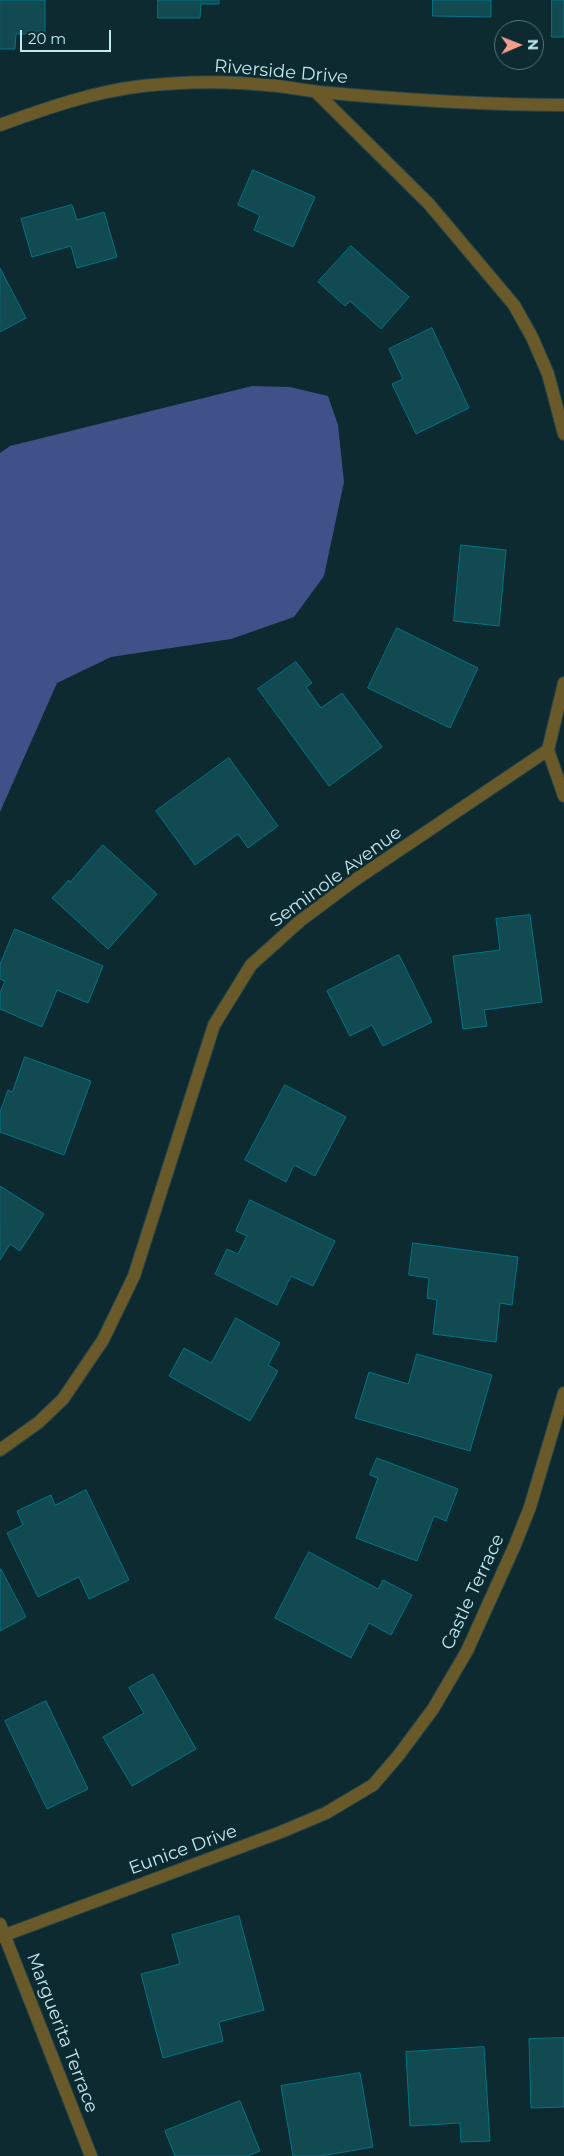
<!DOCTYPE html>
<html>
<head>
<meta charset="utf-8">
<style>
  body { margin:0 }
  #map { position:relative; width:564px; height:2156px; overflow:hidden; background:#0c2a2f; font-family:Montserrat,sans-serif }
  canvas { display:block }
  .north { position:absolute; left:494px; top:20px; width:50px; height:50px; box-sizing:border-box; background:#0c2a2f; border:1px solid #53767d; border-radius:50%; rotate:89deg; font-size:14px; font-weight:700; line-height:20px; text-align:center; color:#bee9f1 }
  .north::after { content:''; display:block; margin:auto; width:18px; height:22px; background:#f59d8e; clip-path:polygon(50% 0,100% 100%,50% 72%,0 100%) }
  .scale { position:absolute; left:20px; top:30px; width:91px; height:22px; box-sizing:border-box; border:2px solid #bee9f1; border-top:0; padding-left:6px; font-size:15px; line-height:18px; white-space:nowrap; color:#bee9f1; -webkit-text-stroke:4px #0c2a2f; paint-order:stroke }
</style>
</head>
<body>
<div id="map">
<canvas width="564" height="2156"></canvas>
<div class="north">N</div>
<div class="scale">20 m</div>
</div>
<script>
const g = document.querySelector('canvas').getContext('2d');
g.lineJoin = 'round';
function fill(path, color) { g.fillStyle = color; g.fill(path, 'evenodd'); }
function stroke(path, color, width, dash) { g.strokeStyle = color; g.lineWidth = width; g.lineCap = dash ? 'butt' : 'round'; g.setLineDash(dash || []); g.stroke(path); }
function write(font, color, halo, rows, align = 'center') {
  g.font = font + ' Montserrat,sans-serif'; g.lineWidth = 5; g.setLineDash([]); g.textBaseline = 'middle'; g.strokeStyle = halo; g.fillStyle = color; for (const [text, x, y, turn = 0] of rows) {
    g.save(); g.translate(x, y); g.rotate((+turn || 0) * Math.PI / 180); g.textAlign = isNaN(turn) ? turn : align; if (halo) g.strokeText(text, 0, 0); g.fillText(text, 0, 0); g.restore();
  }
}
fill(new Path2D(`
  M252 386 290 387 328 396 338 425 344 482 324 576 294 617 231 639 111 657 57 683 0 812V453L10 446Z`), '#40518a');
const building = new Path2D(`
  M0 0H45V34H16L15 49H0Z
  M158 0H219V4H201L200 18H158Z
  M433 0H491V17L433 16Z
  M552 0H564V37H552Z
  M253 170 315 197 293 247 254 230 260 215 238 205Z
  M72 205 77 220 104 212 117 257 77 268 71 246 32 257 21 219Z
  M351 246 409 297 381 329 350 301 345 306 318 282Z
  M0 268 26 318 0 332Z
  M432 328 469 408 416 434 392 384 403 379 389 349Z
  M461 545 506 550 499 626 454 621Z
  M397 628 478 668 450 728 368 688Z
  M296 662 312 683 306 687 321 708 342 693 382 747 329 786 258 689Z
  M229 758 278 826 248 848 238 834 195 865 156 811Z
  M103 845 157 894 108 949 52 898 69 880 70 882Z
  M530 915 542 1002 484 1010 487 1026 463 1029 453 956 500 950 496 919Z
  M15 929 103 966 88 1003 57 990 42 1027 0 1009V993L5 981 0 979V965Z
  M399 955 432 1022 383 1046 372 1025 350 1036 327 991Z
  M25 1057 91 1081 64 1155 0 1132V1112L8 1090 12 1092Z
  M285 1085 346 1117 315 1176 294 1165 286 1182 245 1160Z
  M0 1186 44 1214 20 1251 10 1244 0 1260Z
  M250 1200 335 1241 313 1286 291 1276 277 1305 215 1274 227 1249 238 1254 247 1236 236 1231Z
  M413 1243 518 1257 512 1305 500 1303 496 1342 433 1334 437 1300 427 1298 429 1278 409 1275Z
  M236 1318 280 1343 268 1365 278 1371 250 1421 169 1376 184 1348 211 1363Z
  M417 1354 492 1375 470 1451 355 1418 369 1372 408 1384Z
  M377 1458 458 1489 446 1521 434 1516 417 1561 356 1538 378 1478 370 1475Z
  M86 1490 129 1580 89 1599 79 1577 38 1597 7 1533 23 1525 17 1511 51 1495 55 1505Z
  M309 1552 378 1589 383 1580 412 1595 391 1635 369 1623 351 1658 275 1618Z
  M1 1569 26 1617 0 1631V1570Z
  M153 1674 196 1749 132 1786 103 1737 144 1713 129 1688Z
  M46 1701 88 1789 47 1809 5 1721Z
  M239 1916 264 2010 219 2022 223 2041 163 2058 141 1974 180 1964 172 1935Z
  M564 2038V2107L531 2108 529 2039Z
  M484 2047 490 2141 461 2142 460 2123 410 2126 406 2052Z
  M360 2073 373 2147 321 2156H293L281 2086Z
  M240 2101 260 2151 248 2156H175L165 2131Z`);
fill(building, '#124a52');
stroke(building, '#007685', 1);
const minor = new Path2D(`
  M316 92 429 204 514 305 532 337 548 374 564 434
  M548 750 564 683
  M548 750 564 796
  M0 1450 39 1422 63 1399 103 1340 134 1276 214 1025 251 965 300 921 355 880 548 750
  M0 1924 91 2156
  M0 1937 281 1832 326 1813 373 1785 398 1756 433 1709 467 1651 515 1545 530 1507 564 1393`);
const tertiary = new Path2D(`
  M0 125C47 108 92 92 142 86 186 81 233 81 278 86 295 88 312 92 330 93 408 100 486 105 564 105`);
stroke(minor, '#25454a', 14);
stroke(tertiary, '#25454a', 14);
stroke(minor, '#6a5929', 12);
stroke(tertiary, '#6a5929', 12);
write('18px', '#bee9f1', '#0c2a2f', [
  ["Riverside Drive",281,72,5],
  ["Seminole Avenue",336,877,-36],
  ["Castle Terrace",473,1592,-65],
  ["Eunice Drive",183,1850,-20],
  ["Marguerita Terrace",62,2033,69]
]);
</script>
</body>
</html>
